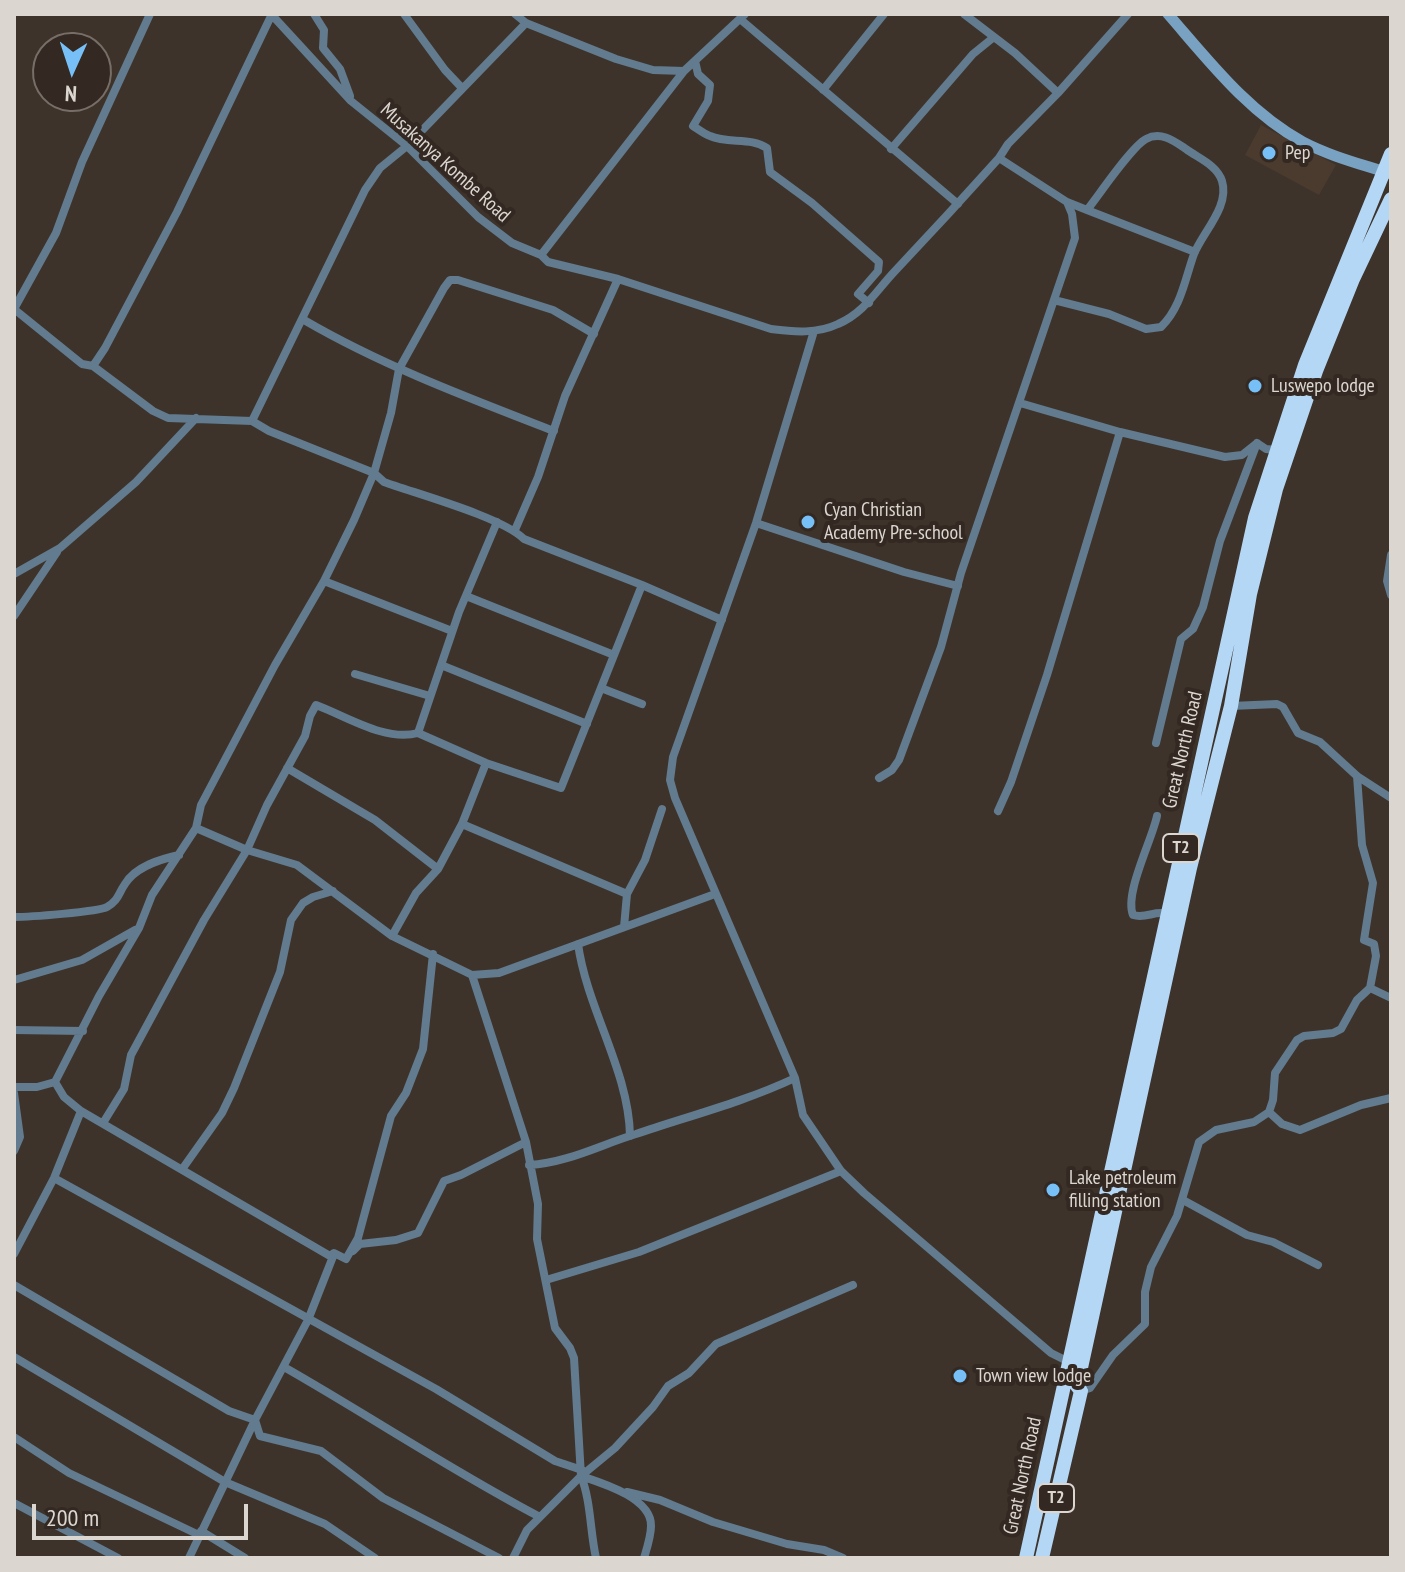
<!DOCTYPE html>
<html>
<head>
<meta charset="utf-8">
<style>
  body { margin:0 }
  #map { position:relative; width:1405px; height:1572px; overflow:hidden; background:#3d332b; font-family:"PT Sans Narrow",sans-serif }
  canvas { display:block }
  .frame { position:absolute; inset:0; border:16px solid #dcd6d1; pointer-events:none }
  .north { position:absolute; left:32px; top:32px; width:80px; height:80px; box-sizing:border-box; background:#332922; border:2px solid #776e68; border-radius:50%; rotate:183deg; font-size:22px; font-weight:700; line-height:32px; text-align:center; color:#dcd6d1 }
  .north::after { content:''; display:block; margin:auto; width:28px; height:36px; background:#77bff7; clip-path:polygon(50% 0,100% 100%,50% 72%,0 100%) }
  .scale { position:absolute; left:32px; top:1504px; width:216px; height:36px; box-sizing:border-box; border:4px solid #dcd6d1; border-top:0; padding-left:10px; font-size:24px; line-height:28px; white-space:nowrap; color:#dcd6d1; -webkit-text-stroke:6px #332922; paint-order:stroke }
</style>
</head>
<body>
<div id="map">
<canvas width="1405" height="1572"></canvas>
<div class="frame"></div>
<div class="north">N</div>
<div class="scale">200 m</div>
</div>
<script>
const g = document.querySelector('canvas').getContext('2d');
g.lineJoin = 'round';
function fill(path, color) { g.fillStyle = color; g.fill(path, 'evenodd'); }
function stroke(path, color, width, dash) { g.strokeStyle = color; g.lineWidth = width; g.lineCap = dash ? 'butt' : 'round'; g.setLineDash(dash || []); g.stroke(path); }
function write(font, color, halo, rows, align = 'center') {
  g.font = font + ' "PT Sans Narrow",sans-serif'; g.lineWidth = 8; g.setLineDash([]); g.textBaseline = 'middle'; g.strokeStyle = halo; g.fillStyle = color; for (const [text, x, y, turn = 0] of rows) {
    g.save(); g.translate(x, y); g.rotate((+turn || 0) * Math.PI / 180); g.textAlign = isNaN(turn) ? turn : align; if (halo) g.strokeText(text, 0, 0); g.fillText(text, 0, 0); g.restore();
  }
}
fill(new Path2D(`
  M1261 125 1336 165 1319 195 1245 155Z`), '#4a3b2e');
stroke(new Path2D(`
  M271 14 351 101 407 146 478 217 512 243 541 255 548 262 618 279 771 329C794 332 817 334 838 324 864 313 876 291 895 271 930 234 965 196 999 158L1008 144 1058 93 1128 14
  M314 14 324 30 323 48 340 69 350 96
  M404 14 445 70 462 88
  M515 14 526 23 616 59 653 70 684 71 745 14
  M964 14 1015 53 1058 93
  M740 19 958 204
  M695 61 698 74 710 85 708 101 693 126C698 129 704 134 710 136 728 144 751 137 767 148L770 172 812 203 879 262 878 271 858 294 869 303
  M823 90 884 14
  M891 149 973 54 994 37
  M1087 210 1195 252
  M541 255 684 71
  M1054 300 1109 314 1146 329 1161 327C1181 308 1185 279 1194 254 1203 232 1230 206 1222 181 1217 165 1198 158 1186 149 1174 141 1161 131 1146 139 1132 146 1099 195 1087 210L1067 202
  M14 309 82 364 93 366 153 411 168 418 252 421 269 431 374 473 384 482C417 494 502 517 524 539L642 585 722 620
  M14 309 56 233 82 162 150 14
  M304 320C383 366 469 398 554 431
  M814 331 756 523 673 757 670 780 675 798 795 1078 803 1115 841 1171 864 1193 1051 1353 1069 1362
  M93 366 105 348 177 212 272 14
  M1020 403 1120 432 1225 457 1242 455 1257 443 1266 449 1276 450
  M252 421 365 190 380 168 407 146 526 23
  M756 523 904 572 958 586
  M515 530 538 477 565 396 618 279
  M1391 555 1387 581 1391 595
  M14 574 60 548 136 482 196 418
  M324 581 452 631
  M466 596 614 655
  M14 616 57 552
  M441 665 587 724
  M355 674 430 696
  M601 688 642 704
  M1231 706 1277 704 1283 707 1298 733 1320 742 1357 776 1391 798
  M418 733 459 612 497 522
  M1156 743 1181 639 1193 629 1203 607 1220 541 1257 443
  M287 768 375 820 438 869
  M879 778 892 770 899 760 941 647 961 573 1075 238 1072 214 1067 202 999 158
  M998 811 1011 782 1047 675 1120 432
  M1157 816C1152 840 1124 894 1133 915 1146 919 1155 910 1168 914
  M462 824 627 894
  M196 828 247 850 297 865 392 936 472 975 499 973 715 894
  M14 917C28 917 98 912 107 907 119 900 118 894 125 884 136 866 161 859 179 855
  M624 927 627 894 645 860 662 809
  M392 936 416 893 438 869 462 824 486 763
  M578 944C587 1009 629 1071 630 1136
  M472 975 526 1142 538 1204 537 1239 555 1328 570 1348 574 1358 581 1476C591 1501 590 1531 596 1558
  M14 980 82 960 135 930
  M1370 988 1391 998
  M14 1030 83 1031
  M55 1082 99 996 139 928 152 895 196 828 201 805 275 665 324 581 354 520 374 473 391 413 399 369 444 288 450 280H458L553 310 594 334
  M55 1082 64 1097 81 1111 330 1256 334 1253 346 1259 358 1238 391 1116 406 1093 423 1049 433 954
  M14 1087H37L55 1082
  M14 1093 20 1137 14 1151
  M1269 1112 1282 1124 1300 1130 1361 1105 1391 1098
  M103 1123 124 1089 131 1055 204 920 247 850 267 805 305 736 310 716 316 705C346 716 385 742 418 733L486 763 561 788 642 585
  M529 1165C567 1163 600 1145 636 1134 689 1116 744 1102 795 1078
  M183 1168 222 1113 234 1088 280 972 291 920 303 903 313 897 333 891
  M54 1178 436 1389 555 1461 582 1470
  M1183 1200 1247 1235 1273 1242 1318 1265
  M353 1251 360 1244 396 1240 418 1233 444 1181 461 1175 526 1142
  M14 1254 54 1178 81 1111
  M546 1280 639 1252 841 1171
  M14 1285 229 1411 255 1420 260 1436 321 1451 383 1498 499 1558
  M14 1357 225 1482 325 1524 375 1558
  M284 1367C370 1416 452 1471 540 1517
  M1081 1391 1090 1388 1113 1355 1145 1324V1292L1151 1267 1177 1216 1199 1142 1216 1130 1254 1122 1269 1112 1273 1100 1275 1073 1297 1040 1304 1036 1333 1033 1341 1029 1357 1000 1370 988 1376 956 1374 944 1364 940 1373 883 1362 845 1357 776
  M14 1437 69 1473 199 1535
  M581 1476C602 1483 652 1498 651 1526 651 1536 647 1548 644 1558
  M627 1492 660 1500 713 1522 787 1544 824 1550 843 1558
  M14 1503 118 1558
  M201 1531 245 1558
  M189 1558 255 1420 308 1320 334 1254
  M513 1558 527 1530 581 1476 615 1448 653 1407 668 1386 689 1373 716 1344 853 1285`), '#627b8f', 8);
stroke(new Path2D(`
  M1168 14C1209 61 1248 112 1303 142 1332 157 1361 164 1391 174`), '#79a1c1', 11);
stroke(new Path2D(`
  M1026 1558 1255 518 1305 365 1391 154
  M1042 1558 1081 1391 1077 1386 1190 868 1231 706 1250 594 1276 489 1316 371 1353 279 1391 199`), '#b3d7f5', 14);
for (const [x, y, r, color] of [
  [1269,153,8,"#77bff7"],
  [1255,386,8,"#77bff7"],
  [808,522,8,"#77bff7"],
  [1053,1190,8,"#77bff7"],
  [960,1376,8,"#77bff7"]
]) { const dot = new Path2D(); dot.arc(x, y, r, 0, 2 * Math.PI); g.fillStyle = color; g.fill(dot); stroke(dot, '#332922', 3); }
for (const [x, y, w] of [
  [1181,848,36],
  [1056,1498,36]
]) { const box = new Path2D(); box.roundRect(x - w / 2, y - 14, w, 28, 6); g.fillStyle = '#332922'; g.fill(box); stroke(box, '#dcd6d1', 2); }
write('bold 18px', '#dcd6d1', null, [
  ["T2",1181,848],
  ["T2",1056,1498]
]);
write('20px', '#dcd6d1', '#332922', [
  ["Pep",1285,153],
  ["Luswepo lodge",1271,386],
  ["Cyan Christian",824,510],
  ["Academy Pre-school",824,533],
  ["Lake petroleum",1069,1178],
  ["filling station",1069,1201],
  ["Town view lodge",976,1376]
], 'left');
write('20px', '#dcd6d1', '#332922', [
  ["Musakanya Kombe Road",445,163,42],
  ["Great North Road",1183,750,-77],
  ["Great North Road",1023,1476,-78]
]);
</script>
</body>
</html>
